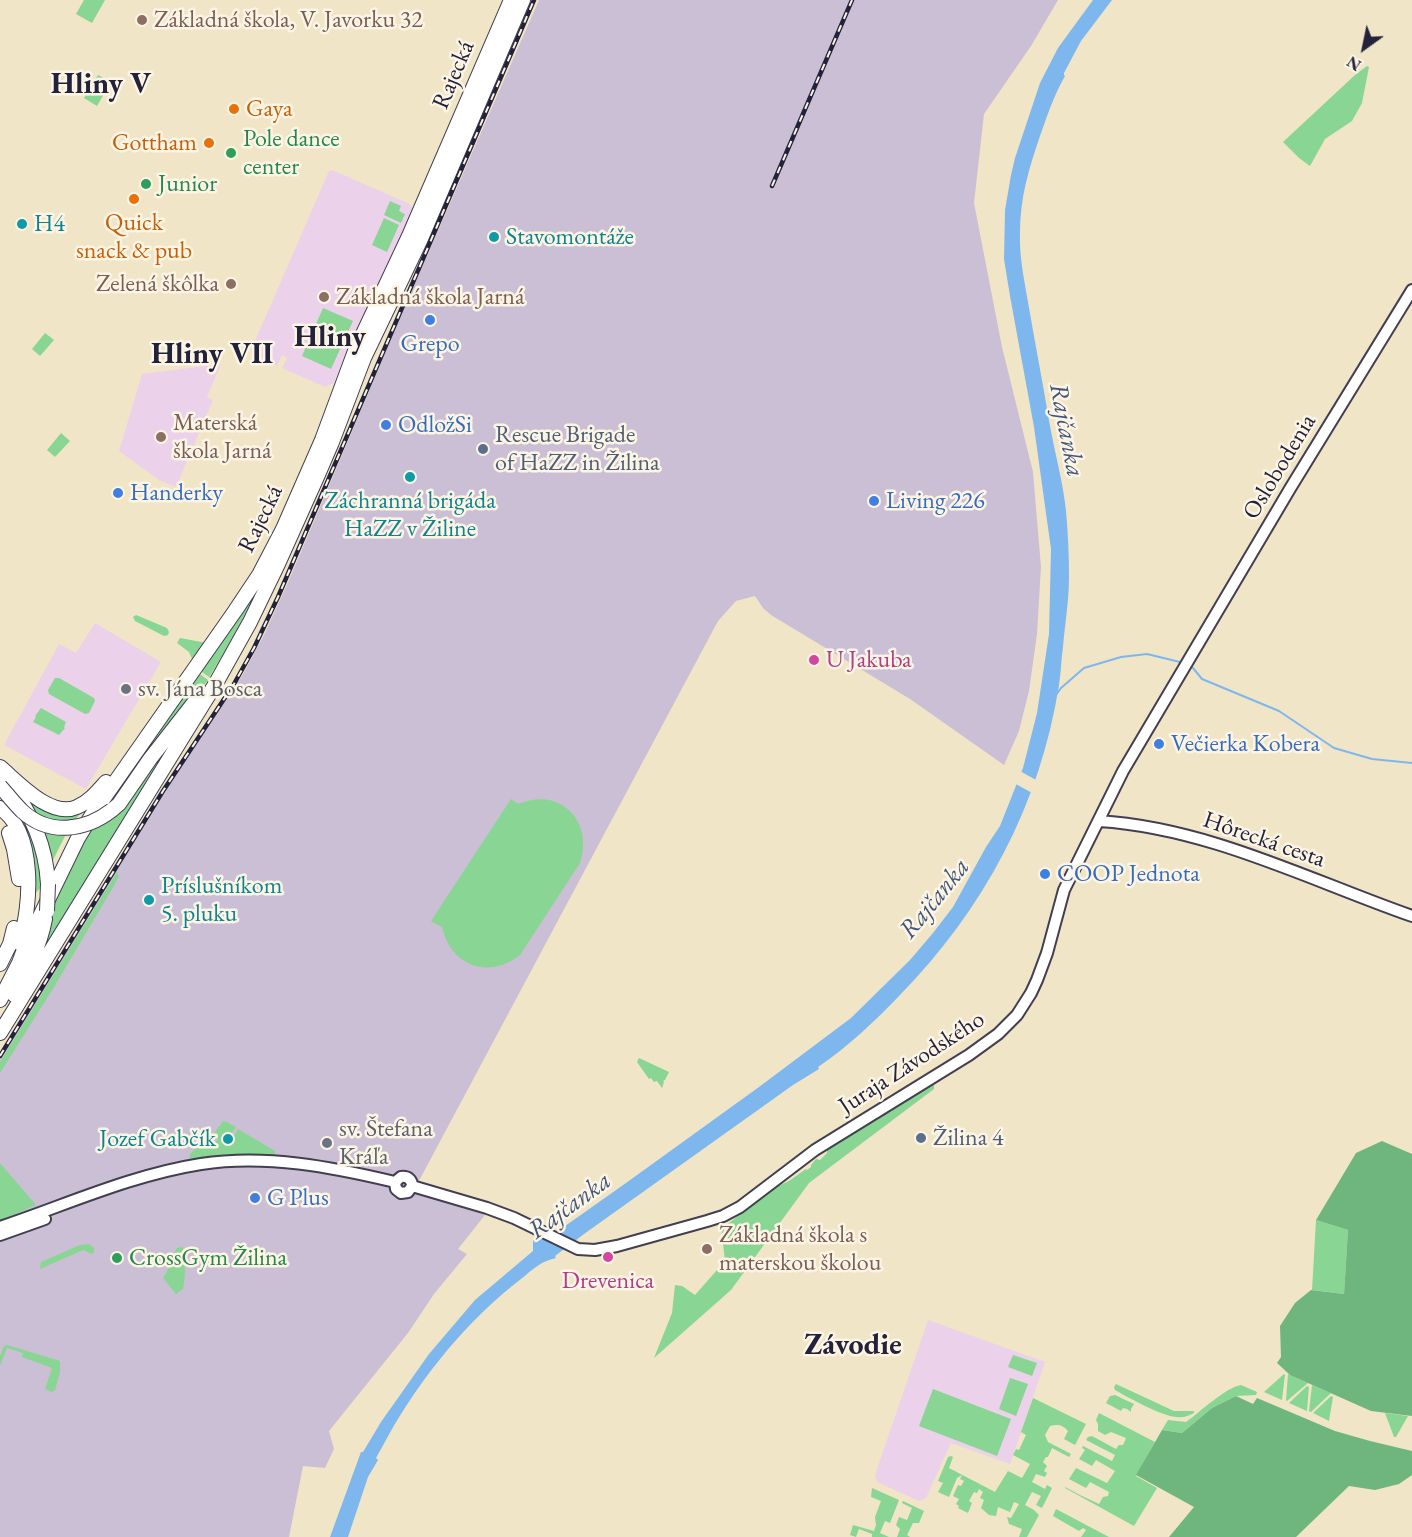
<!DOCTYPE html>
<html>
<head>
<meta charset="utf-8">
<style>
  body { margin:0 }
  #map { position:relative; width:1412px; height:1537px; overflow:hidden; background:#f1e5c7; font-family:"EB Garamond",serif }
  canvas { display:block }
  .north { position:absolute; left:1334px; top:18px; width:60px; height:60px; -webkit-text-stroke:4px #fcf5e5; paint-order:stroke; rotate:213deg; font-size:16px; font-weight:700; line-height:24px; text-align:center; color:#22223b }
  .north::after { content:''; display:block; margin:auto; width:21px; height:27px; background:#22223b; clip-path:polygon(50% 0,100% 100%,50% 72%,0 100%) }
</style>
</head>
<body>
<div id="map">
<canvas width="1412" height="1537"></canvas>
<div class="north">N</div>
</div>
<script>
const g = document.querySelector('canvas').getContext('2d');
g.lineJoin = 'round';
function fill(path, color) { g.fillStyle = color; g.fill(path, 'evenodd'); }
function stroke(path, color, width, dash) { g.strokeStyle = color; g.lineWidth = width; g.lineCap = dash ? 'butt' : 'round'; g.setLineDash(dash || []); g.stroke(path); }
function write(font, color, halo, rows, align = 'center') {
  g.font = font + ' "EB Garamond",serif'; g.lineWidth = 5; g.setLineDash([]); g.textBaseline = 'middle'; g.strokeStyle = halo; g.fillStyle = color; for (const [text, x, y, turn = 0] of rows) {
    g.save(); g.translate(x, y); g.rotate((+turn || 0) * Math.PI / 180); g.textAlign = isNaN(turn) ? turn : align; if (halo) g.strokeText(text, 0, 0); g.fillText(text, 0, 0); g.restore();
  }
}
fill(new Path2D(`
  M332 170 410 204 413 210 350 343 334 383 325 387 282 368 287 358 282 355 277 366 252 356 251 350 329 171Z
  M221 364 207 397 213 400 176 487 159 480 119 451 142 374Z
  M95 623 161 662 86 789 4 745 59 644 76 653Z
  M928 1320 1045 1362 1010 1464 951 1443 926 1498 919 1501 877 1482 875 1475Z`), '#ecd1ea');
fill(new Path2D(`
  M539 0H1058L1031 46 984 114 974 203 1002 347 1033 472 1041 567 1037 634 1029 691 1019 731 1004 765 910 699 771 615 763 608 755 596 736 601 718 621 413 1192 485 1215 458 1249 467 1254 434 1294 408 1333 329 1431 334 1449 325 1468 303 1466 289 1537H0V1059L180 768 242 676 264 635 289 580 409 297Z`), '#cbbfd5');
fill(new Path2D(`
  M84 0H105L92 23 76 14Z
  M1367 66 1369 67 1362 103 1352 121 1325 139 1310 166 1299 158 1283 142 1355 75Z
  M98 75 111 82 97 106 84 98Z
  M390 201 401 206 399 211 405 214 401 223 384 215Z
  M384 218 399 225 387 252 372 245Z
  M323 308 353 321 331 369 302 356Z
  M45 333 54 340 40 356 32 349Z
  M61 433 70 441 55 457 47 450Z
  M279 552 225 651 209 677 199 670Z
  M136 615 167 628 169 632 168 635 164 636 135 621 133 617Z
  M180 638 207 643 193 661 189 652 177 643Z
  M197 672 208 680 119 796 97 815Z
  M55 678H59L94 698 95 701 89 713 85 714 49 694 48 690Z
  M41 708 66 722 64 727 65 728 59 735 33 722 36 717 35 716Z
  M184 723 41 959 38 958 49 928 53 900 87 831 105 823 119 812Z
  M22 790 82 811 73 823H60L34 814Z
  M511 799 518 804C560 786 594 821 580 863L520 955C488 980 451 966 442 927L431 921Z
  M11 809 28 824 38 850 43 885 33 896 19 820Z
  M41 830 66 834 52 862Z
  M117 872 119 876 115 884 54 987 0 1073V1062Z
  M639 1058 669 1072 665 1080 663 1081 664 1082 662 1088 657 1081 654 1082 651 1078 649 1079 637 1062Z
  M932 1084 934 1085V1089L809 1183 731 1290 654 1358 672 1313 675 1285 682 1286 695 1295 725 1261 721 1227 725 1226 776 1187 789 1181 806 1169 807 1170 811 1167V1165L816 1159 820 1160 827 1153V1150Z
  M223 1121 227 1122 236 1127 227 1140 230 1142 238 1129 275 1151V1155L245 1154 190 1159 189 1156C196 1146 201 1143 213 1146L218 1139 212 1136Z
  M0 1163 36 1205 0 1221Z
  M1316 1220 1348 1230 1344 1294 1312 1290Z
  M89 1244 94 1248V1252L92 1254 83 1250 40 1269 41 1262 80 1245Z
  M183 1247C185 1261 186 1275 183 1289L176 1294 163 1278C170 1268 171 1259 177 1248Z
  M7 1345 60 1361V1372L55 1390 52 1392 45 1389 52 1368 22 1357 23 1353 7 1348 0 1366V1356L4 1346Z
  M1013 1355 1037 1363 1032 1376 1008 1367Z
  M1284 1374 1285 1375 1282 1400 1264 1392Z
  M1288 1374 1308 1383 1287 1401 1286 1400Z
  M1010 1378 1028 1384 1016 1416 999 1409Z
  M1116 1384 1174 1411H1194V1413C1188 1416 1184 1418 1176 1417 1162 1416 1129 1398 1115 1390L1114 1387Z
  M1241 1385 1257 1392 1256 1395 1236 1396 1212 1408 1182 1433 1162 1430 1168 1420 1186 1422C1199 1413 1226 1387 1241 1385Z
  M1312 1385 1331 1393 1311 1412 1309 1411Z
  M1307 1386 1309 1387 1307 1411 1289 1403Z
  M933 1389 1011 1419 997 1456 919 1426Z
  M1115 1395 1134 1404 1131 1409V1412L1127 1409 1123 1408 1121 1411 1106 1403 1110 1396Z
  M1331 1396 1333 1397 1329 1421 1313 1413Z
  M1033 1398 1086 1424 1075 1445 1064 1439 1068 1431C1063 1425 1058 1424 1050 1426L1045 1435 1048 1442 1071 1454 1069 1457 1052 1448 1048 1457H1046L1043 1462 1047 1466 1044 1471 1047 1473 1045 1477 1036 1474 1032 1482 1045 1489 1047 1485 1052 1488 1042 1508 1036 1505 1041 1496 1032 1492 1025 1505 1034 1510 1039 1515 1027 1537H1019L1022 1529 1009 1524 1007 1517 1011 1518 1019 1504 1014 1502 1010 1512 998 1507 996 1516 989 1515 981 1508 984 1500 980 1498 983 1492 979 1489 977 1493 974 1492 969 1501 972 1503 968 1513 958 1508 959 1506 956 1504 959 1499 953 1496 958 1485 961 1486 964 1481 960 1479 962 1475 957 1478 949 1497 938 1492 943 1483 938 1481 948 1457 951 1456 953 1457 949 1468 995 1492 1008 1471 1022 1478 1030 1464 1013 1455 1016 1449 1019 1450 1026 1435 1021 1432Z
  M1099 1413 1155 1442 1136 1476 1157 1488 1134 1526 1065 1488V1487L1080 1495 1099 1504 1103 1497 1108 1496 1109 1492 1090 1482 1086 1488 1069 1479 1076 1468 1107 1483 1115 1471 1096 1460 1092 1466 1079 1459 1085 1450 1082 1448 1083 1446 1112 1461 1115 1455 1086 1440 1088 1437 1092 1436 1116 1449 1119 1445H1123L1126 1438 1111 1432 1105 1435 1098 1431V1424L1096 1420Z
  M1385 1413 1408 1416 1396 1437H1394Z
  M872 1488 899 1500 890 1523 885 1521 880 1533 889 1537H872V1534L859 1529 856 1537 850 1535 853 1525 874 1531 876 1525 875 1517 881 1501 871 1497Z
  M903 1501 924 1511 919 1523H913L907 1535 910 1537H897L900 1529 896 1525 899 1517 907 1520 912 1508 902 1503Z
  M1056 1509 1109 1537H1081L1086 1530 1083 1528 1079 1531 1053 1516Z`), '#89d593');
fill(new Path2D(`
  M1382 1141 1412 1154V1416L1371 1411 1290 1375 1277 1363 1281 1357 1280 1326 1295 1303 1311 1290 1344 1294 1348 1230 1316 1220 1356 1153Z
  M1236 1396 1253 1404 1257 1398 1335 1431 1370 1441 1412 1451V1475L1399 1484 1375 1490 1349 1486 1296 1537H1169L1194 1507 1136 1475 1162 1430 1182 1433 1212 1408Z`), '#6eb67d');
fill(new Path2D(`
  M1093 0H1112L1081 41 1064 73V75L1065 76C1053 97 1048 114 1040 136 1029 168 1020 198 1020 232 1019 255 1024 279 1028 302 1035 343 1043 384 1050 426 1055 454 1063 482 1066 511 1068 533 1069 555 1069 577 1069 600 1065 624 1063 647 1061 660 1061 673 1059 685 1040 805 984 909 900 995 874 1022 849 1046 818 1067L819 1069 793 1085 584 1234 555 1256 556 1258C541 1261 532 1270 521 1279 473 1316 433 1363 401 1414 392 1428 384 1444 376 1458L378 1460 368 1477 348 1537H330L361 1452H363L381 1422 429 1354 475 1300 533 1251V1240L544 1239 558 1231 626 1183 759 1087 851 1018 910 960 933 933 953 907 986 847 1000 826 1023 768 1037 713 1049 634 1051 549 1034 427 1010 296 1004 259 1005 210 1011 175 1015 158 1040 83 1058 48Z`), '#7db7ee');
fill(new Path2D(`
  M1018 770 1038 781 1034 794 1014 783Z`), '#f1e5c7');
stroke(new Path2D(`
  M1188 665 1193 668 1202 679 1279 711 1334 748 1372 759 1412 763
  M1056 695 1061 688 1084 668 1121 657 1147 654 1184 663`), '#7db7ee', 2);
const tertiary = new Path2D(`
  M1099 821C1209 828 1309 880 1412 916
  M395 1182 396 1189 401 1193 408 1192 412 1186
  M395 1182 401 1177C408 1176 412 1180 412 1186
  M412 1186 487 1208 514 1218 578 1249 595 1250 617 1246 707 1221 723 1216 740 1207 815 1150 969 1055 998 1034 1017 1015 1031 993 1037 980 1047 953 1064 890 1123 771 1291 487 1412 290
  M0 1227C66 1205 131 1175 201 1164 266 1154 332 1167 395 1182
  M0 1235 45 1219`);
const primary = new Path2D(`
  M0 767C18 782 51 819 77 807 89 802 98 791 106 782
  M6 779C30 810 46 844 48 884
  M0 808C36 832 32 907 19 943
  M112 810 119 804 150 759 200 695
  M9 833 14 849 19 879
  M0 964 10 944 14 928
  M14 995C27 971 40 946 45 919
  M0 1000 19 963 25 947 78 838 92 815 235 611 259 575 283 529 322 440 355 351 409 236 511 0
  M0 1033 216 683 250 622 278 564 317 477 332 442 364 358 420 241 523 0`);
stroke(tertiary, '#413f50', 14);
stroke(primary, '#413f50', 16);
stroke(tertiary, '#fff', 10);
stroke(primary, '#fff', 14);
const rail = new Path2D(`
  M772 186 852 0
  M0 1056 163 791 234 684 254 648 278 597 534 0`);
stroke(rail, '#22223b', 4.5);
stroke(rail, '#fcf5e5', 2, [7]);
const primaryBridge = new Path2D(`
  M0 786C7 794 14 803 22 811 49 836 85 831 112 810
  M47 911 48 884`);
stroke(primaryBridge, '#413f50', 16, []);
stroke(primaryBridge, '#fff', 14);
for (const [x, y, r, color] of [
  [142,20,6,"#8d6e63"],
  [234,109,6,"#e8710a"],
  [209,143,6,"#e8710a"],
  [231,153,6,"#2e9e5b"],
  [146,184,6,"#2e9e5b"],
  [134,199,6,"#e8710a"],
  [22,224,6,"#0f9aa8"],
  [494,237,6,"#0f9aa8"],
  [231,284,6,"#8d6e63"],
  [324,297,6,"#8d6e63"],
  [430,320,6,"#3f7fe0"],
  [386,425,6,"#3f7fe0"],
  [161,437,6,"#8d6e63"],
  [483,449,6,"#5c6f8a"],
  [410,477,6,"#0f9aa8"],
  [118,493,6,"#3f7fe0"],
  [874,501,6,"#3f7fe0"],
  [814,660,6,"#d1479c"],
  [126,689,6,"#6b7280"],
  [1159,744,6,"#3f7fe0"],
  [1045,874,6,"#3f7fe0"],
  [149,900,6,"#0f9aa8"],
  [921,1138,6,"#5c6f8a"],
  [228,1139,6,"#0f9aa8"],
  [327,1143,6,"#6b7280"],
  [255,1198,6,"#3f7fe0"],
  [707,1249,6,"#8d6e63"],
  [608,1257,6,"#d1479c"],
  [117,1258,6,"#2e9e5b"]
]) { const dot = new Path2D(); dot.arc(x, y, r, 0, 2 * Math.PI); g.fillStyle = color; g.fill(dot); stroke(dot, '#fcf5e5', 2); }
write('24px', '#785e54', '#fcf5e5', [
  ["Základná škola, V. Javorku 32",154,20],
  ["Zelená škôlka",219,284,"right"],
  ["Základná škola Jarná",336,297],
  ["Materská",173,423],
  ["škola Jarná",173,451],
  ["Základná škola s",719,1235],
  ["materskou školou",719,1263]
], 'left');
write('24px', '#22223b', '#fcf5e5', [
  ["Rajecká",454,75,-67],
  ["Oslobodenia",1280,467,-59],
  ["Rajecká",261,519,-64],
  ["Hôrecká cesta",1264,840,19],
  ["Juraja Závodského",912,1063,-33]
]);
write('24px', '#c56008', '#fcf5e5', [
  ["Gaya",246,109],
  ["Gottham",197,143,"right"],
  ["Quick",134,223,"center"],
  ["snack & pub",134,251,"center"]
], 'left');
write('24px', '#27864d', '#fcf5e5', [
  ["Pole dance",243,139],
  ["center",243,167],
  ["Junior",158,184],
  ["CrossGym Žilina",129,1258]
], 'left');
write('24px', '#0d838f', '#fcf5e5', [
  ["H4",34,224],
  ["Stavomontáže",506,237],
  ["Záchranná brigáda",410,501,"center"],
  ["HaZZ v Žiline",410,529,"center"],
  ["Príslušníkom",161,886],
  ["5. pluku",161,914],
  ["Jozef Gabčík",216,1139,"right"]
], 'left');
write('24px', '#366cbe', '#fcf5e5', [
  ["Grepo",430,344,"center"],
  ["OdložSi",398,425],
  ["Handerky",130,493],
  ["Living 226",886,501],
  ["Večierka Kobera",1171,744],
  ["COOP Jednota",1057,874],
  ["G Plus",267,1198]
], 'left');
write('24px', '#4e5e75', '#fcf5e5', [
  ["Rescue Brigade",495,435],
  ["of HaZZ in Žilina",495,463],
  ["Žilina 4",933,1138]
], 'left');
write('24px', '#b23c85', '#fcf5e5', [
  ["U Jakuba",826,660],
  ["Drevenica",608,1281,"center"]
], 'left');
write('24px', '#5b616d', '#fcf5e5', [
  ["sv. Jána Bosca",138,689],
  ["sv. Štefana",339,1129],
  ["Kráľa",339,1157]
], 'left');
write('italic 26px', '#42567a', '#fcf5e5', [
  ["Rajčanka",1066,430,79],
  ["Rajčanka",935,899,-51],
  ["Rajčanka",570,1206,-36]
]);
write('bold 30px', '#22223b', '#fcf5e5', [
  ["Hliny V",101,85],
  ["Hliny",330,338],
  ["Hliny VII",212,355],
  ["Závodie",853,1346]
]);
</script>
</body>
</html>
